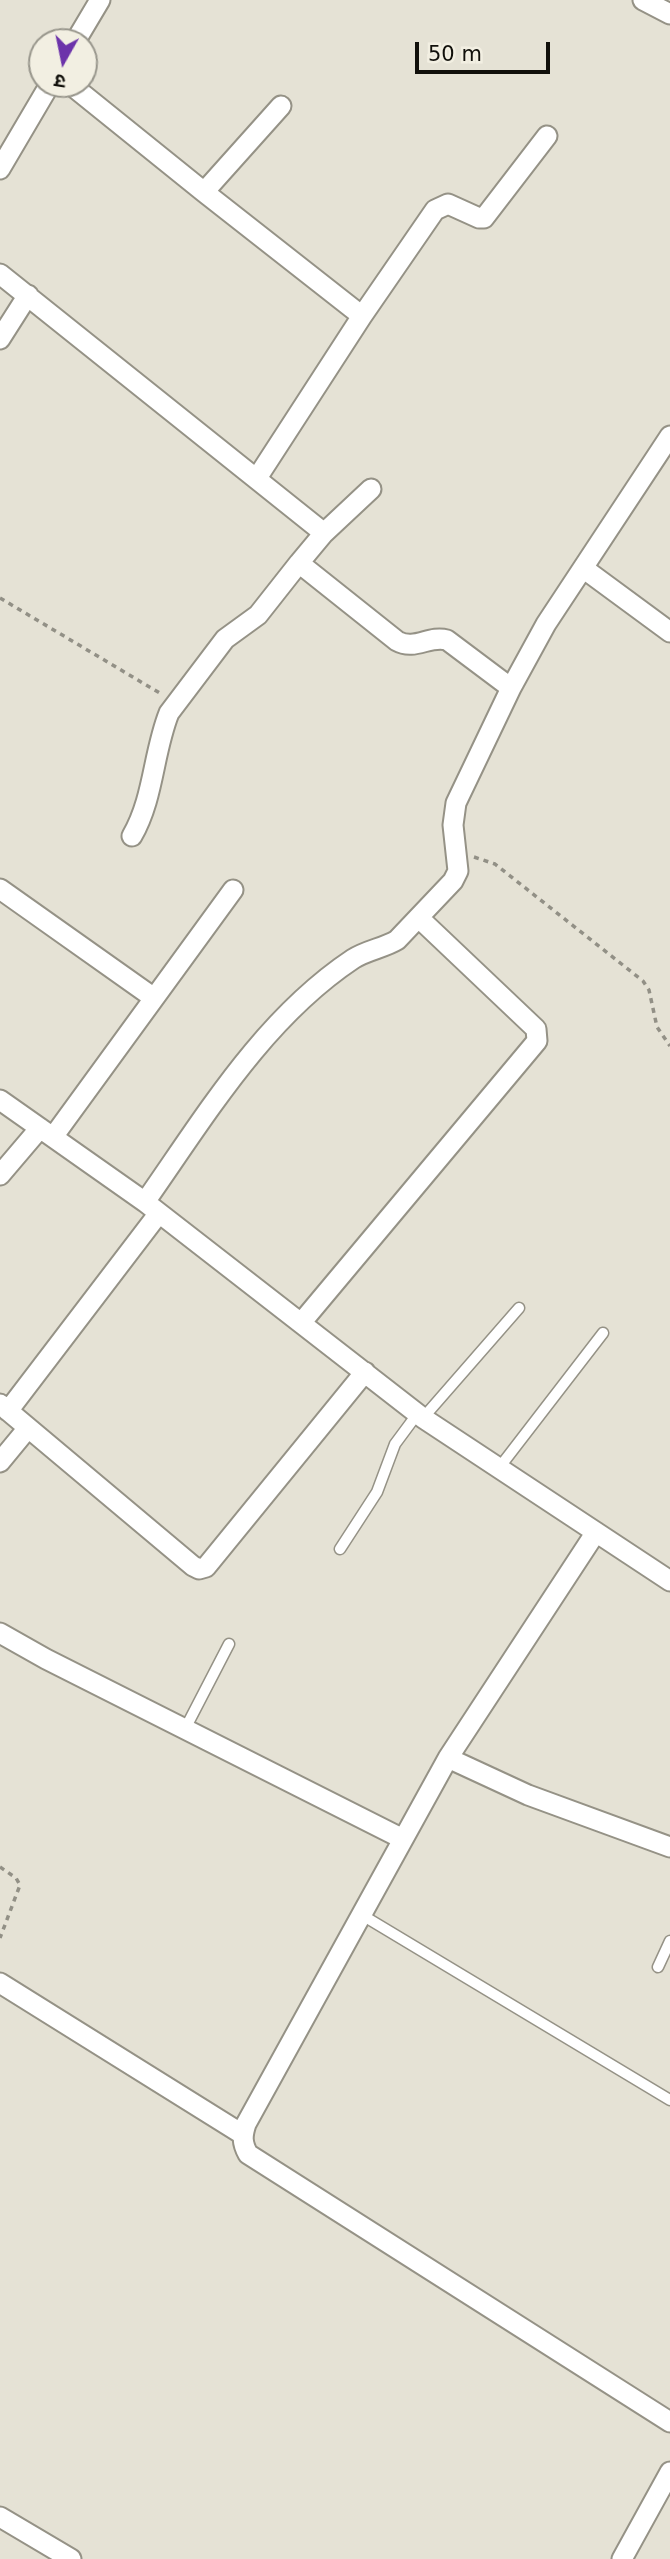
<!DOCTYPE html>
<html>
<head>
<meta charset="utf-8">
<style>
  body { margin:0 }
  #map { position:relative; width:670px; height:2559px; overflow:hidden; background:#e5e2d5; font-family:"DejaVu Sans","Noto Sans Devanagari",sans-serif }
  canvas { display:block }
  .north { position:absolute; left:28px; top:28px; width:70px; height:70px; box-sizing:border-box; background:#f2efe2; border:2px solid #98968c; border-radius:50%; rotate:189deg; font-size:19px; font-weight:700; line-height:28px; text-align:center; color:#11100b }
  .north::after { content:''; display:block; margin:auto; width:24px; height:32px; background:#6c33aa; clip-path:polygon(50% 0,100% 100%,50% 72%,0 100%) }
  .scale { position:absolute; left:415px; top:42px; width:135px; height:32px; box-sizing:border-box; border:4px solid #11100b; border-top:0; padding-left:9px; font-size:21px; line-height:24px; white-space:nowrap; color:#11100b; -webkit-text-stroke:5px #f2efe2; paint-order:stroke }
</style>
</head>
<body>
<div id="map">
<canvas width="670" height="2559"></canvas>
<div class="north">उ</div>
<div class="scale">50 m</div>
</div>
<script>
const g = document.querySelector('canvas').getContext('2d');
g.lineJoin = 'round';
function stroke(path, color, width, dash) { g.strokeStyle = color; g.lineWidth = width; g.lineCap = dash ? 'butt' : 'round'; g.setLineDash(dash || []); g.stroke(path); }
const lane = new Path2D(`
  M423 1418 519 1308
  M499 1468 603 1333
  M340 1549 377 1492 395 1444 418 1413
  M185 1729 229 1644
  M362 1915 670 2100
  M658 1967 670 1941`);
const street = new Path2D(`
  M643 0 670 14
  M75 42 100 0
  M70 84 204 192 362 316
  M0 169 50 84
  M204 192 281 106
  M0 274 324 533 299 563 397 641C415 651 429 635 447 640L511 688
  M0 339 28 295
  M257 478 362 316 435 210 448 204 479 218H484L547 136
  M324 533 371 489
  M583 568 670 632
  M132 836C154 798 153 753 169 713L225 639 258 615 299 563
  M0 889 154 998
  M0 1100 145 1202 423 1418 670 1581
  M53 1137 233 890
  M0 1175 40 1128
  M145 1202C206 1115 263 1019 353 959 367 950 384 948 397 940L453 881 458 871 453 825 456 803 511 688 546 624 670 436
  M301 1323 537 1041 536 1029 419 918
  M0 1404 193 1566 199 1569 206 1567 365 1372
  M8 1411 159 1213
  M0 1462 28 1428
  M596 1532 448 1758 246 2124C242 2136 242 2143 248 2154L670 2422
  M0 1633 46 1659 403 1839
  M448 1758 528 1795 670 1847
  M0 1983 242 2134
  M0 2517 71 2559
  M622 2559 670 2472`);
stroke(lane, '#959286', 13);
stroke(street, '#959286', 23);
stroke(new Path2D(`
  M0 598 163 695
  M474 857 495 864 643 981 649 990 657 1027 670 1046
  M0 1867 16 1878 20 1885 0 1938`), '#929086', 3.5, [5, 5]);
stroke(lane, '#fff', 10);
stroke(street, '#fff', 19);
</script>
</body>
</html>
